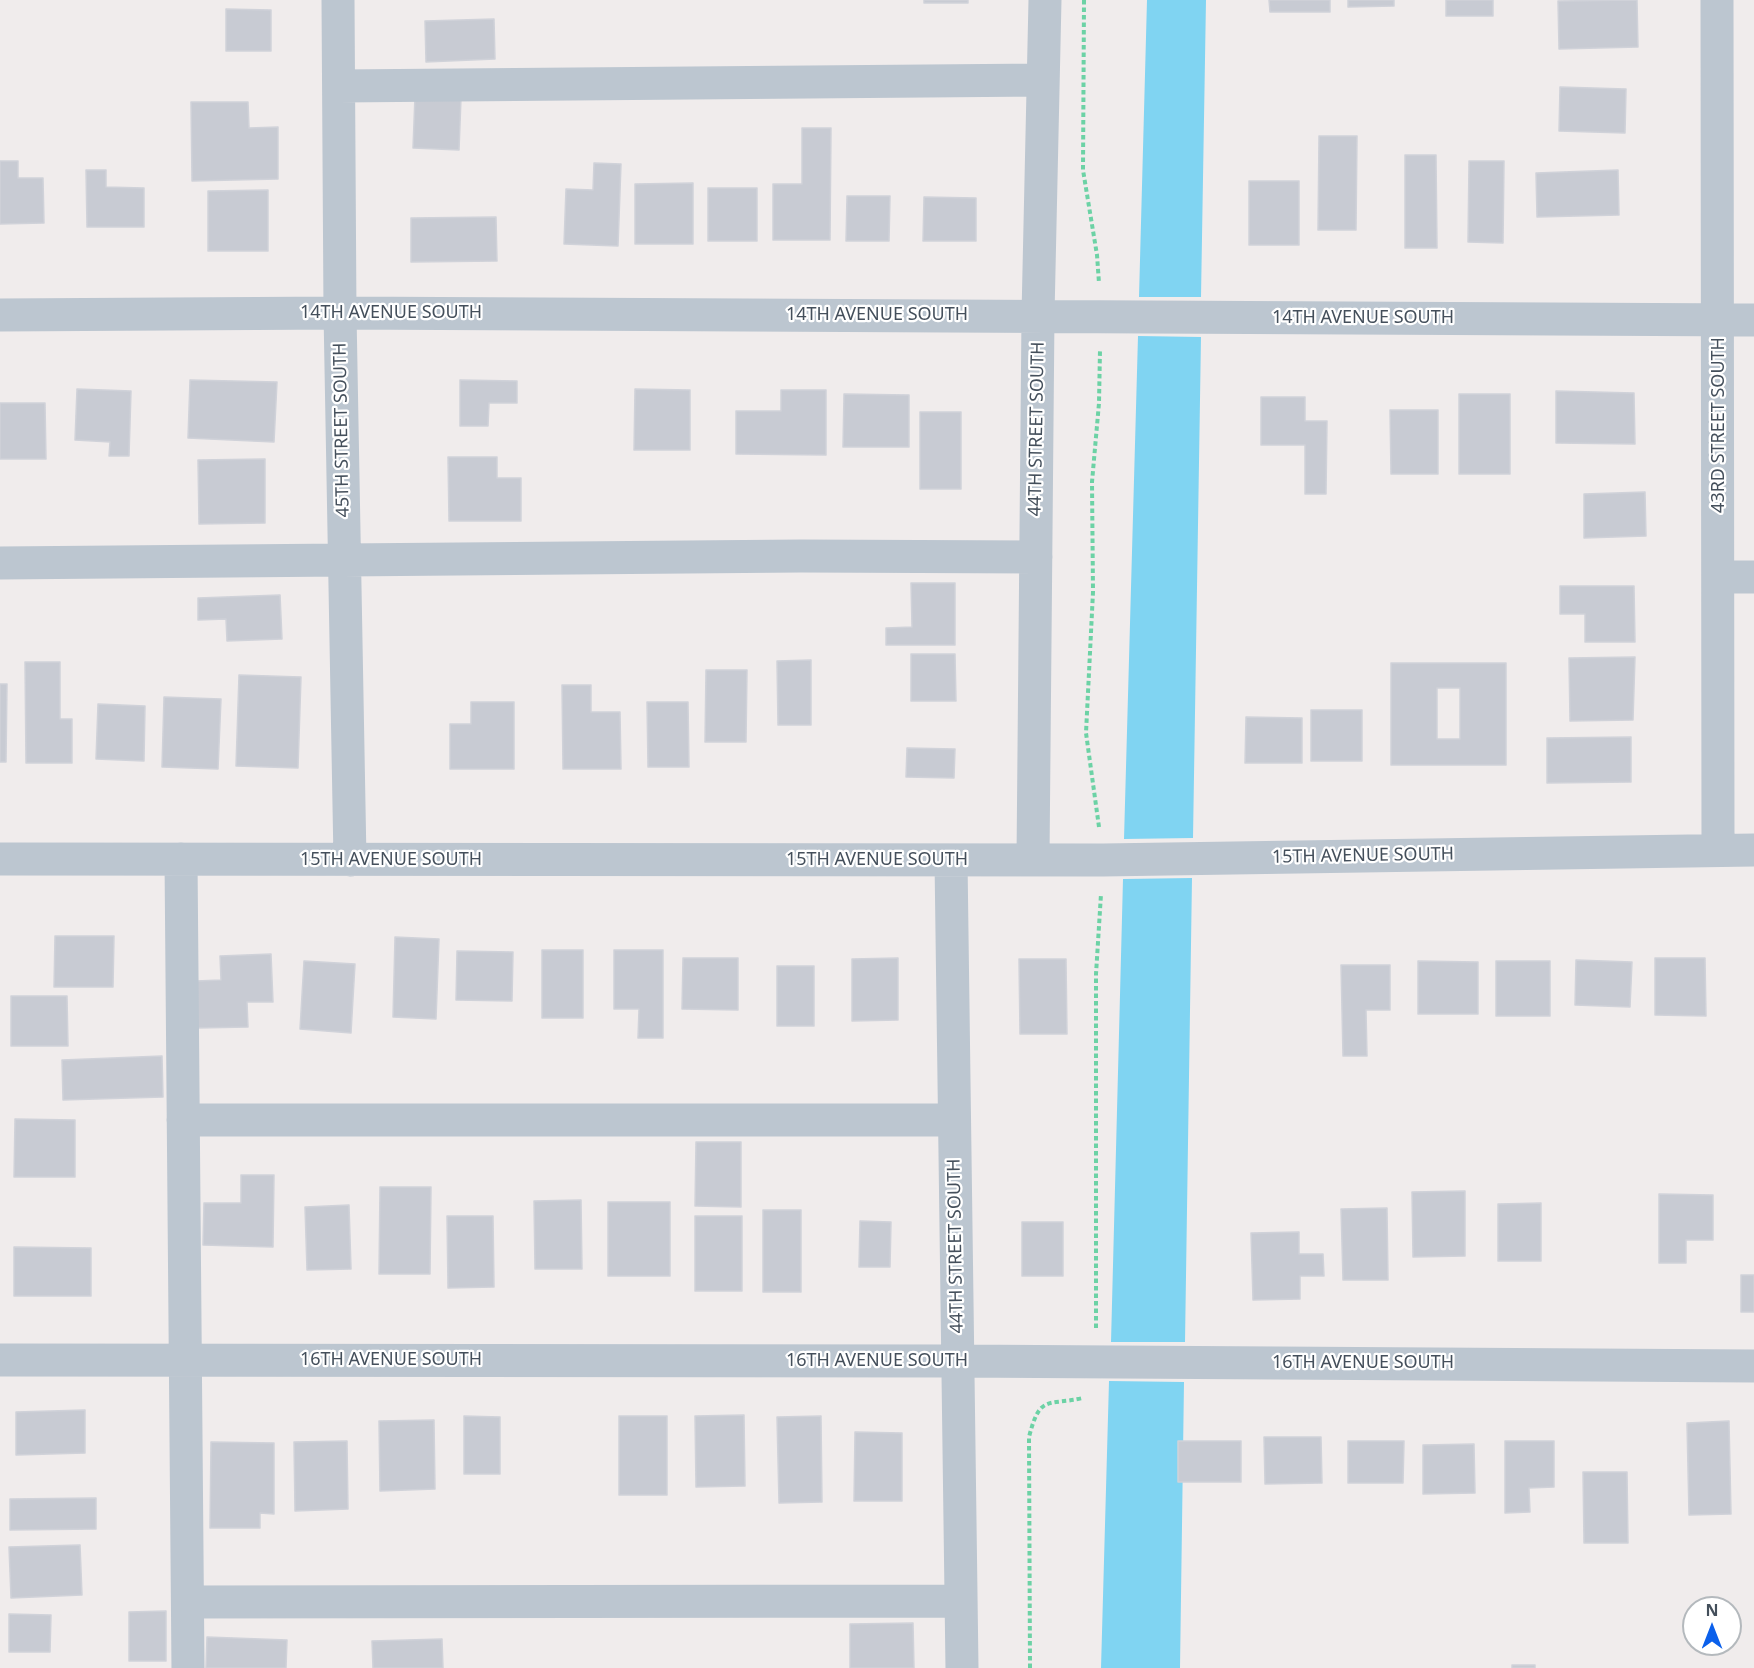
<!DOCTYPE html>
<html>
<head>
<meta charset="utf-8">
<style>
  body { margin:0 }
  #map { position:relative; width:1754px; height:1668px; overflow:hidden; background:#f0ecec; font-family:"Noto Sans",sans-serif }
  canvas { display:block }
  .north { position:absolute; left:1682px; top:1596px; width:60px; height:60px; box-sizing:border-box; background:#fff; border:2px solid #b4b9bd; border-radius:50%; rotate:0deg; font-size:16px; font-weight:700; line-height:24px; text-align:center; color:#444f5b }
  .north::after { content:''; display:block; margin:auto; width:21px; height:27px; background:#0b60eb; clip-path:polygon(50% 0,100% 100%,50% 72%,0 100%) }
</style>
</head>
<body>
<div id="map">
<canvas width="1754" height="1668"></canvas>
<div class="north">N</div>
</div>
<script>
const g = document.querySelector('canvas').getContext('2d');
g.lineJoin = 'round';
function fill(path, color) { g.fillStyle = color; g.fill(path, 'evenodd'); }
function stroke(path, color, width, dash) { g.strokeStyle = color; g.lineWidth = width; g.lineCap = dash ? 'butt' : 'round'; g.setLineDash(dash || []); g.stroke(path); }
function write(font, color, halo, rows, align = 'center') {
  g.font = font + ' "Noto Sans",sans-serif'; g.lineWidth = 4.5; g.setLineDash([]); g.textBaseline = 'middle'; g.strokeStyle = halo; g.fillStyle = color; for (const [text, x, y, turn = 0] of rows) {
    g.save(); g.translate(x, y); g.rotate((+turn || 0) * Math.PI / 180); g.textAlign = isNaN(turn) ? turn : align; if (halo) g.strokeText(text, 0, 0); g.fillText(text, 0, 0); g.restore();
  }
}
fill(new Path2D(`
  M1147 0H1206L1201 297H1139Z
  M1138 336 1201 337 1193 838 1124 839Z
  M1192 878 1185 1342H1111L1123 879Z
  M1109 1381 1184 1382 1180 1668H1101Z`), '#80d4f2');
const building = new Path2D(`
  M924 0H968V3H924Z
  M1269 0H1330V12H1270Z
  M1348 0H1394V6L1348 7Z
  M1446 0H1493V16H1446Z
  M1637 0 1638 47 1559 49 1558 1Z
  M226 9 271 10V51H226Z
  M494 19 495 59 426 62 425 21Z
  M1560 87 1626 89 1625 133 1559 131Z
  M415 96 461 98 459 150 413 148Z
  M191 102H248L249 128 278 127V179L192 181Z
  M802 128H831L830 240H773V184H802Z
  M1319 136H1357L1356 230H1318Z
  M1405 155H1436L1437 248H1405Z
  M0 161H18V178H43L44 223 0 224Z
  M1469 161H1504L1503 243 1468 242Z
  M594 163 621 164 618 246 564 244 566 189 593 190Z
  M86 170H106V187L144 188V227H87Z
  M1618 170 1619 215 1537 217 1536 173Z
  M1249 181H1299V245H1249Z
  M693 183V244H635V184Z
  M708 188H757V241H708Z
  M268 190V251H208V191Z
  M847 196H890L889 241H846Z
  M924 197 976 198V241H923Z
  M496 217 497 261 411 262V218Z
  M190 380 277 382 274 442 188 438Z
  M460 380 517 381V403H489L488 426H460Z
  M77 389 131 391 129 456H109L110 442 75 440Z
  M635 389 690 390V450H634Z
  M781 390H826V455L736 454V411H781Z
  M1556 391 1634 393 1635 444 1556 443Z
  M844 394 909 395V447H843Z
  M1459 394H1510V474H1459Z
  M1261 397H1305V421H1327L1326 494H1305V445H1261Z
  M0 403H45L46 459H0Z
  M1390 410H1438V474H1391Z
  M920 412H961V489H920Z
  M448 457H497V478H521V521H449Z
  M265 459V523L199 524 198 460Z
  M1645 492 1646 536 1584 538V494Z
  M911 583H955V645H886V628L912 627Z
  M1560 586H1634L1635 642H1585V614H1560Z
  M280 595 282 639 227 641 226 619 198 620V598Z
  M911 654H955L956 701H911Z
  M1635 657 1633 720 1570 721 1569 658Z
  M811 660V725H778L777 661Z
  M25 662H60V719H72V763H26Z
  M1391 663H1506V765H1391ZM1437 688H1460V739H1437Z
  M706 670H747L746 742H705Z
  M239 675 301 677 298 768 236 766Z
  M0 684H7L6 762H0Z
  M562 685H591V712H620L621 769H563Z
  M164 697 221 699 218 769 162 767Z
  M471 702H514V769H450V724H471Z
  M647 702H688L689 767H648Z
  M98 704 145 706 144 761 96 759Z
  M1311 710H1362V761H1311Z
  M1246 717 1302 718V763H1245Z
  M1631 737V782L1547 783V738Z
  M907 748 955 749 954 778 906 777Z
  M55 936H114L113 987H54Z
  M395 937 439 939 436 1019 393 1017Z
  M542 950H583V1018H542Z
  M614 950H663V1038H638L639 1009H614Z
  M457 951 513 952 512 1001 456 1000Z
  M271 954 273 1002H247L248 1027 197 1028 196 981 221 980 220 956Z
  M683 958H738V1010L682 1009Z
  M898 958V1020L852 1021V959Z
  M1655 958H1705L1706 1016 1655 1015Z
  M1019 959H1066L1067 1034H1020Z
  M1576 960 1632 962 1630 1007 1575 1005Z
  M304 961 355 964 351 1033 300 1029Z
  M1418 961 1478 962V1014H1418Z
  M1496 961H1550V1016H1496Z
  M1341 965H1390V1010H1366L1367 1056H1343Z
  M777 966H814V1026H777Z
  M11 996H67L68 1046H11Z
  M162 1056 163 1097 63 1100 62 1060Z
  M15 1119 75 1120V1177H14Z
  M696 1142H741V1207L695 1206Z
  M241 1175H274L273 1247 203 1245 204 1203H241Z
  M380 1187H431L430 1274H379Z
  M1465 1191V1256L1413 1257 1412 1192Z
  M1659 1194 1713 1195V1240H1686V1263H1659Z
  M581 1200 582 1269H535L534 1201Z
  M608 1202H670V1276H608Z
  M1541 1203V1261H1498V1204Z
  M349 1205 351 1269 307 1270 305 1207Z
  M1387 1208 1388 1280H1343L1341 1209Z
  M763 1210H801V1292H763Z
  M447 1216H493L494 1287 448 1288Z
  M695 1216H742V1291H695Z
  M860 1221 891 1222 890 1267H859Z
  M1022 1222H1063V1276H1022Z
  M1299 1232V1254H1323L1324 1276H1300V1299L1253 1300 1251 1233Z
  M14 1247 91 1248V1296H14Z
  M1741 1275H1754V1312H1741Z
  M85 1410V1453L16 1455V1412Z
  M744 1415 745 1486 696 1487 695 1416Z
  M464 1416 500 1417V1474H464Z
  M619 1416H667V1495H619Z
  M821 1416 822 1502 779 1503 777 1417Z
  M434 1420 435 1489 380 1491 379 1421Z
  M1729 1421 1731 1514 1689 1515 1687 1423Z
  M855 1432 902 1433V1501H854Z
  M1264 1437H1321L1322 1483 1265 1484Z
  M347 1441 348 1509 295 1511 294 1442Z
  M1178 1441H1241V1482H1178Z
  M1348 1441H1404L1403 1483H1348Z
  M1505 1441H1554V1487L1529 1488 1530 1512 1505 1513Z
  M211 1442 274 1443V1514L260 1513V1528H210Z
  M1474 1444 1475 1493 1423 1494V1445Z
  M1583 1472H1627L1628 1543H1584Z
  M96 1498V1529L10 1530V1499Z
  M80 1545 82 1595 11 1598 9 1547Z
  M166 1611V1661H129V1612Z
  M9 1614 51 1615 50 1652H9Z
  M913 1623 914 1668H850V1624Z
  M207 1637 287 1640 286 1668H206Z
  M442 1639 443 1668H373L372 1641Z
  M1512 1665H1535V1668H1512Z`);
fill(building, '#c8cbd3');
stroke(building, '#d0d2d9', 1.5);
stroke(new Path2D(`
  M1084 0 1083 170 1097 255 1099 283
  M1099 827 1086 733 1093 592 1092 482 1099 403 1100 350
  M1096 1328V974L1101 894
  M1030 1668 1029 1437C1040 1394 1047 1406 1083 1398`), '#6cd2a5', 4, [4.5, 3]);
stroke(new Path2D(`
  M338 0 340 313 350 860
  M1717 0 1718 850
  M339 86 1043 80
  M0 315 340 313 1754 320
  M0 563 801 556 1036 557
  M1719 577H1754
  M1033 858 1038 315 1045 0
  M0 859 1103 860 1754 850
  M181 859 188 1668
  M951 860 962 1668
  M183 1120H954
  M0 1360 958 1361 1754 1366
  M188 1602 961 1601`), '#bcc6d0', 33);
write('18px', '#444f5b', '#fff', [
  ["14TH AVENUE SOUTH",391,313],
  ["14TH AVENUE SOUTH",877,315],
  ["14TH AVENUE SOUTH",1363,318],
  ["43RD STREET SOUTH",1719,425,-90],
  ["44TH STREET SOUTH",1037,429,-89],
  ["45TH STREET SOUTH",342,430,-91],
  ["15TH AVENUE SOUTH",1363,856,-1],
  ["15TH AVENUE SOUTH",391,860],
  ["15TH AVENUE SOUTH",877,860],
  ["44TH STREET SOUTH",956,1246,-91],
  ["16TH AVENUE SOUTH",391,1360],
  ["16TH AVENUE SOUTH",877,1361],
  ["16TH AVENUE SOUTH",1363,1363]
]);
</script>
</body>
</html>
